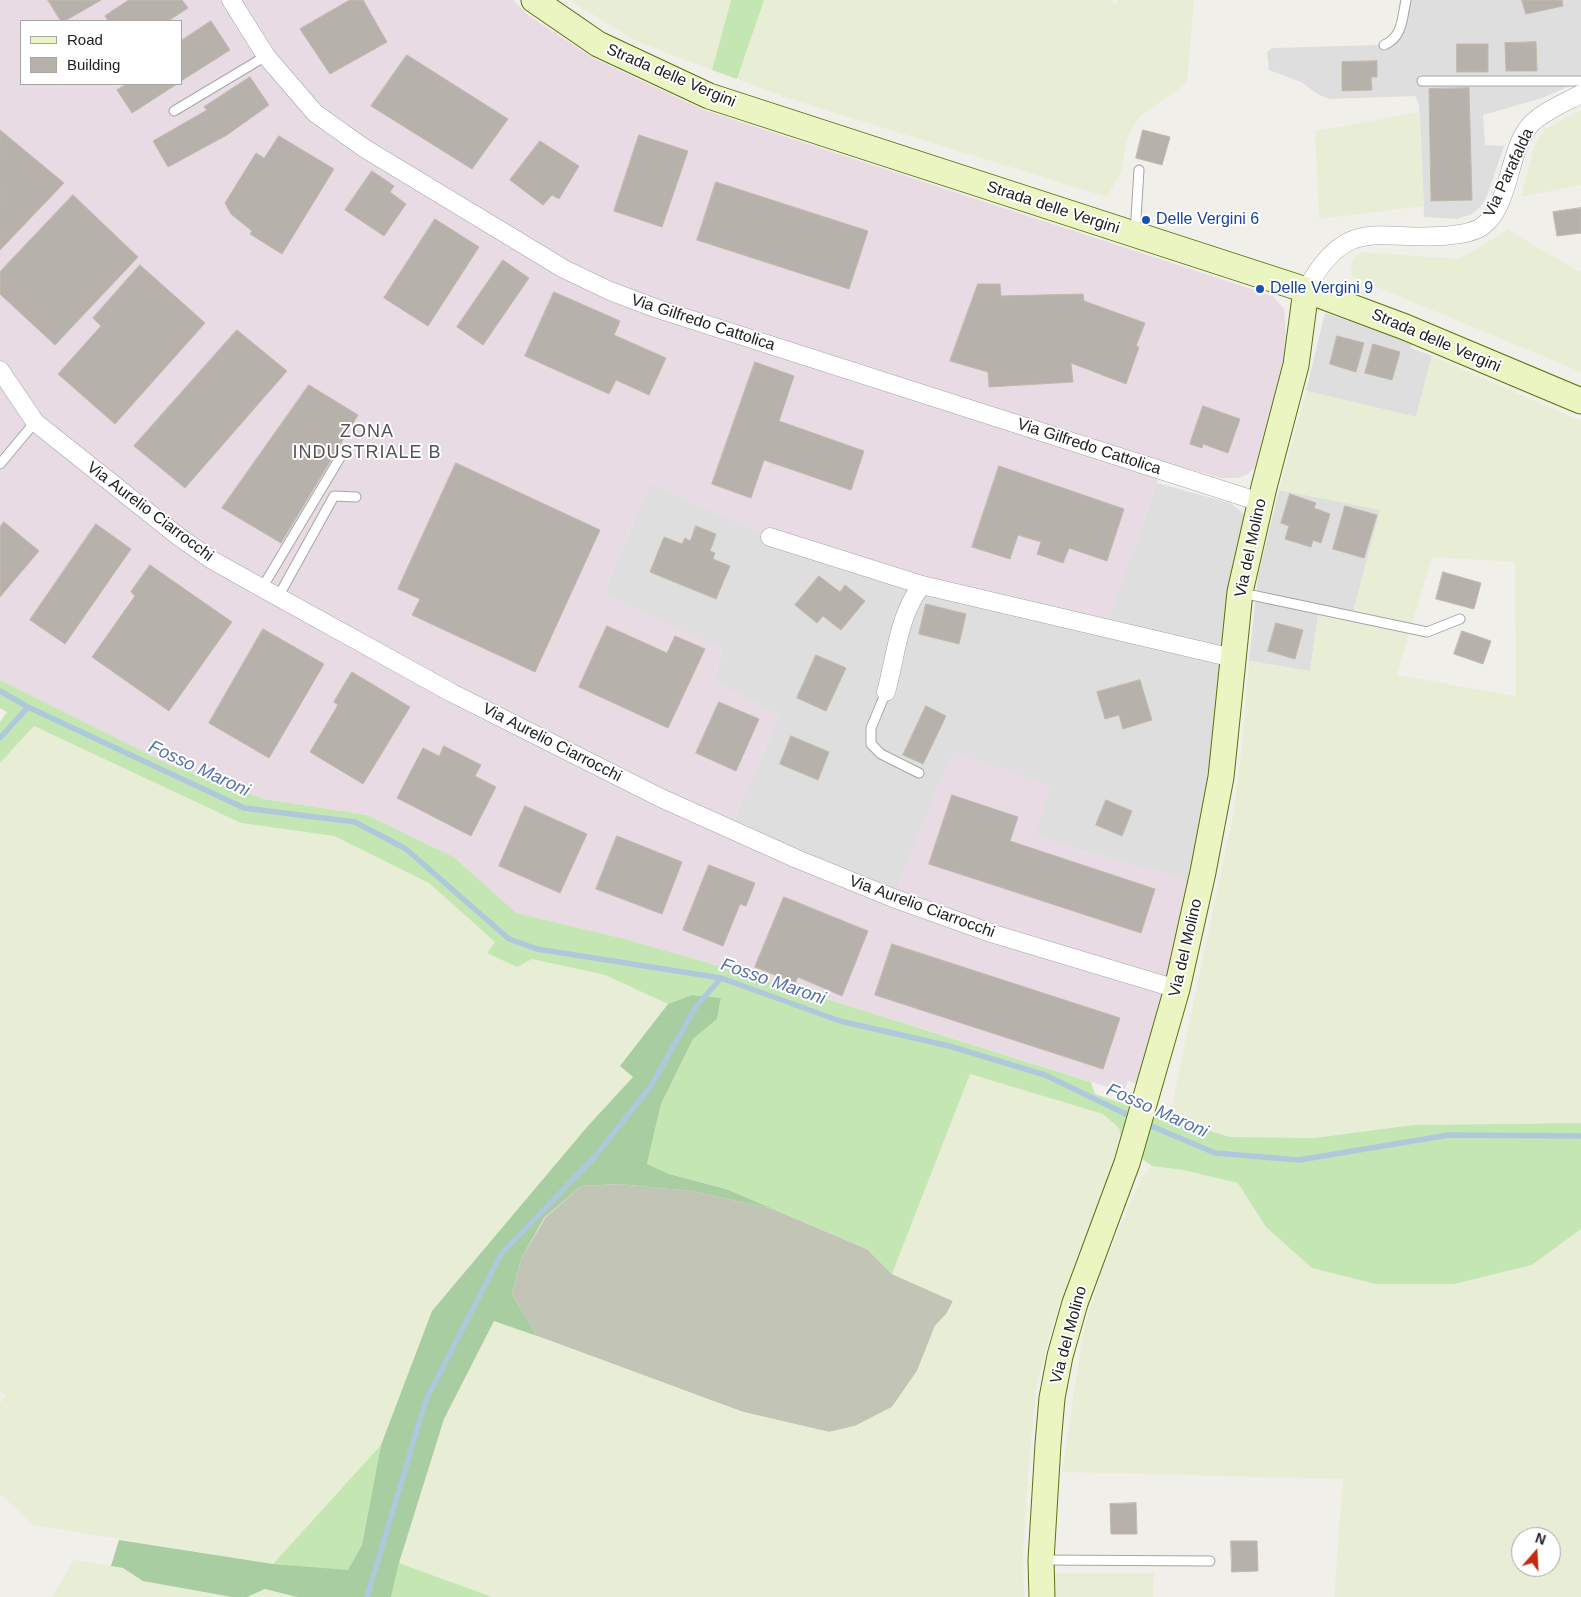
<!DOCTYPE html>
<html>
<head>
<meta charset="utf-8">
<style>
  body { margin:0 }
  #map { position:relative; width:1581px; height:1597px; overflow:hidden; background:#f1efe9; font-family:Arial,sans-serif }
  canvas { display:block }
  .legend { position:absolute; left:20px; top:20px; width:162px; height:65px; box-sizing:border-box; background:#fff; border:1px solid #a6a6a6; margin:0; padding:6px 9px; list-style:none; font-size:15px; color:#212121 }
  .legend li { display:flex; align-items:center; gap:10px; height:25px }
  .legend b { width:25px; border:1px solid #a6a6a6 }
  .north { position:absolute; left:1511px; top:1527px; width:50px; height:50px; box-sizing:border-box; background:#fff; border:1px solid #a6a6a6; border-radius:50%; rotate:19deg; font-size:14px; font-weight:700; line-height:20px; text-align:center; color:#212121 }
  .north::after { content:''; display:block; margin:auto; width:18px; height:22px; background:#c32c10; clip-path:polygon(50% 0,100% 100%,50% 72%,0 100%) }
</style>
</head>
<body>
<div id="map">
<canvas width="1581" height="1597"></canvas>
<ul class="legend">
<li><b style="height:6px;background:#ebf5c2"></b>Road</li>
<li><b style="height:14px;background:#b6b2ab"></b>Building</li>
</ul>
<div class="north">N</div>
</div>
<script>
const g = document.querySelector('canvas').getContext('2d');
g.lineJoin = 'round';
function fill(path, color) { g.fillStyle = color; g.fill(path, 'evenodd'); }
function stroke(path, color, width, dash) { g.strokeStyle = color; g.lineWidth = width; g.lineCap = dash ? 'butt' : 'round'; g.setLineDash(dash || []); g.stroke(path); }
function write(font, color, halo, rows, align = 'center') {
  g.font = font + ' Arial,sans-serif'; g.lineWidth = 4; g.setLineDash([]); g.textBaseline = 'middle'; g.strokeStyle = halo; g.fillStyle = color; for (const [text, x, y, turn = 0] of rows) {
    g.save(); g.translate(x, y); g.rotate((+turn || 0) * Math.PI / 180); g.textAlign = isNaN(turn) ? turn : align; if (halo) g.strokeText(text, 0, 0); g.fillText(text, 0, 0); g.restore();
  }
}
fill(new Path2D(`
  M1404 0H1581V81L1542 98 1483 115 1485 145 1504 146 1487 196 1481 206 1472 214 1457 219 1424 217 1419 105 1415 96 1330 99 1319 95 1301 82 1269 70 1267 52 1272 48 1378 45 1391 37 1398 27Z
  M1325 313 1412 342 1411 348 1432 356 1416 417 1306 391Z
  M650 483 770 537 1105 628 1157 483 1230 503 1244 514 1232 589 1218 735 1192 882 1036 837 953 752 893 898 730 829 779 716 713 681 723 650 603 594Z
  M1279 490 1381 509 1352 616 1319 609 1310 671 1249 661 1258 576Z`), '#dfdede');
fill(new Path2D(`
  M0 0H513L528 15 593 58 704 110 1273 296 1284 309 1287 346 1255 467 1248 474 1238 478H1221L1164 462 1106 628 770 537 650 483 603 594 723 649 713 681 779 716 730 829 893 898 952 752 1050 785 1036 837 1192 882 1141 1085 1128 1081 1124 1092 747 974 621 938 515 913 454 857 367 815 264 799 170 765 0 680ZM21 21H181V84H21Z`), '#e9dbe4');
fill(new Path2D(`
  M618 1184 692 1191 773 1209 867 1249 892 1274 953 1301 947 1313 935 1326 917 1371 892 1407 855 1426 829 1432 743 1412 537 1336 512 1294 521 1259 545 1218 581 1186Z`), '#c2c5b5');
fill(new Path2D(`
  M569 0H731L712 70 636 41Z
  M764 0H1111L1116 5 1118 0H1194L1187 83 1140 116 1127 139 1121 172 1107 197 787 98 737 79Z
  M1581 110V185L1521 197 1534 147 1543 130Z
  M1420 112 1424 206 1319 219 1315 131Z
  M1508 230 1578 271H1581V372L1360 280 1352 275 1351 264 1355 256 1363 252 1459 259Z
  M1432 356 1581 421V1123L1413 1125 1314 1138 1230 1137 1196 1127 1170 1114 1234 811 1242 746 1249 661 1310 671 1319 609 1352 616 1380 510 1279 490 1306 391 1416 417ZM1432 557 1515 562 1516 696 1397 675Z
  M34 725 241 823 334 836 429 883 495 942 487 952 532 959 605 975 668 1004 620 1066 633 1077 587 1127 433 1311 381 1445 273 1564 33 1525 0 1494V1403L6 1396 0 1391V763Z
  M970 1073 1103 1114 1119 1128 1123 1145 1075 1263 1051 1330 1037 1384 1029 1460 1023 1554 1024 1597H492L399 1563 444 1419 494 1320 743 1412 829 1432 855 1426 892 1407 917 1371 935 1326 947 1313 953 1301 892 1274Z
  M1152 1166 1183 1170 1238 1183 1266 1227 1454 1284 1532 1265 1581 1229V1597H1334L1343 1479 1062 1472 1083 1333 1101 1272 1131 1201 1142 1177ZM1521 1537H1551V1567H1521Z
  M74 1560 123 1568 143 1581 232 1597H52Z
  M1055 1573H1154L1153 1597H1055Z
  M265 1589 297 1597H247Z`), '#e8eed6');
fill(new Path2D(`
  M731 0H764L737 79 712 70Z
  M0 680 170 765 264 799 367 815 454 857 516 913 621 938 747 974 1091 1082 1095 1094 1130 1106 1138 1104 1170 1114 1196 1127 1230 1137 1314 1138 1413 1125 1581 1123V1229L1532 1265 1454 1284H1376L1312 1268 1266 1227 1238 1183 1183 1170 1152 1166 1123 1145 1119 1128 1103 1114 970 1074 892 1274 867 1249 726 1189 669 1174 647 1164 661 1104 693 1039 717 1019 721 998 692 995 668 1004 605 975 532 959 517 967 487 953 495 942 429 883 334 836 241 823 34 726 0 763V722L7 712 0 708Z
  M381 1445 362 1545 348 1571 273 1564Z
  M399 1563 492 1597H391Z`), '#c4e6b3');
fill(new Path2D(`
  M692 995 721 998 717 1019 693 1039 661 1104 647 1164 669 1174 726 1189 773 1209 692 1191 618 1184 581 1186 544 1218 521 1259 512 1294 537 1336 494 1321 444 1419 399 1563 391 1597H297L265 1589 247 1597H232L143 1581 123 1568 111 1566 119 1540 273 1564 348 1570 362 1545 381 1445 432 1311 587 1127 633 1077 620 1066 668 1004Z`), '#a7cda1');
stroke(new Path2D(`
  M0 691 28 707 244 808 355 822 406 849 509 939 537 949 721 978 840 1021 949 1046 1045 1075 1134 1118
  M0 738 28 707
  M1144 1123 1215 1153 1299 1160 1449 1135 1581 1136
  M367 1597 426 1400 501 1254 593 1159 651 1086 695 1008 721 978`), '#adc9db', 5.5);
const building = new Path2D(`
  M48 0H101L65 21H61Z
  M129 0H182L188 8 168 21H108L105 16Z
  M350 0H363L387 42 330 74 300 29Z
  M1522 0H1562L1563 6 1526 14Z
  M211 21 230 50 181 81V41Z
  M1536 42 1537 71H1506L1505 43Z
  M1457 44H1488V72H1457Z
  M407 55 508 119 472 169 371 106Z
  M1377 61V77H1371L1372 90 1342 91V62Z
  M250 77 269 105 227 135 168 167 153 141 207 110 204 107Z
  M127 84H177L132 113 117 90Z
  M1469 88 1472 200 1431 201 1429 89Z
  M0 130 64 183 0 250Z
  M1143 130 1170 137 1162 165 1136 158Z
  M639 135 688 151 662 227 614 211Z
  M279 136 334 169 282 254 250 234 252 231 231 214 225 203 256 153 264 158Z
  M540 141 579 166 559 199 552 195 543 205 510 180Z
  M372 171 394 186 390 192 406 204 384 236 345 210Z
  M716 182 868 231 849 289 697 240Z
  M73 195 138 257 55 345 0 294V272Z
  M1581 208V233L1557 236 1553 212Z
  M435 219 479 247 428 326 384 298Z
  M503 260 529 278 483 345 457 327Z
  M140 265 205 323 115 424 58 374 101 326 93 318Z
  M978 284H1000L1001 296 1083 294 1084 301 1145 323 1136 346 1139 347 1126 384 1071 363 1073 382 989 387 988 372 950 361Z
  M554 292 620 321 614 335 666 358 649 395 616 380 609 394 525 356Z
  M237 330 287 371 185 488 134 446Z
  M1337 336 1364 343 1356 372 1330 364Z
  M1373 344 1400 352 1392 380 1365 373Z
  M755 362 794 376 779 421 864 451 851 490 764 460 751 498 712 484Z
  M309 385 358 415 281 543 222 508Z
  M1203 406 1240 419 1228 453 1203 444 1202 448 1190 444Z
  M456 463 600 530 535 672 412 615 420 599 398 589Z
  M999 466 1124 509 1107 561 1069 548 1063 563 1037 554 1041 542 1018 535 1010 559 972 547Z
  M1290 494 1316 503 1314 508 1330 514 1321 543 1313 540 1311 547 1285 539 1289 526 1281 523Z
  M1345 506 1377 515 1364 558 1333 549Z
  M4 522 39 551 0 597V527Z
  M96 524 131 549 65 644 30 620Z
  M696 526 716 534 710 551 715 553 713 559 730 566 716 599 650 572 664 537 682 544 685 538 690 541Z
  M150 565 232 622 169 711 92 657 135 596 131 592Z
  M1443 572 1481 583 1474 609 1436 599Z
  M819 576 840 592 845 585 865 601 841 630 823 616 817 623 795 605Z
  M926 604 966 614 959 644 919 634Z
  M1276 623 1303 630 1295 659 1268 651Z
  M607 626 667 653 675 636 705 649 668 728 579 687Z
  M263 629 324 664 269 758 209 723Z
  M1462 631 1491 641 1483 664 1454 654Z
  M816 655 846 668 826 711 797 698Z
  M352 672 410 707 363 784 310 752 338 705 334 702Z
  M1140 680 1152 720 1123 729 1119 715 1105 719 1097 692Z
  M719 702 759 719 736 771 696 753Z
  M926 706 946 716 923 764 903 755Z
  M791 736 829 752 818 780 780 764Z
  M444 746 481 765 475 776 496 787 471 836 397 798 423 748 439 756Z
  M952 795 1018 817 1010 841 1155 889 1141 933 929 864Z
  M1106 800 1132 811 1122 836 1096 825Z
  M525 806 587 834 560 893 499 866Z
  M617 836 682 862 662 914 596 889Z
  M709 865 755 883 746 906 740 904 723 946 683 930Z
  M784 897 868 931 842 996 798 977 795 983 755 967Z
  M892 944 1120 1018 1103 1069 875 995Z
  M1136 1503 1137 1534H1111L1110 1504Z
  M1231 1541H1257L1258 1571 1232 1572Z`);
fill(building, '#b6b2ab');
stroke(building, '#c2b9ac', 1);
const lane = new Path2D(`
  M1384 45C1403 37 1402 18 1406 0
  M1422 81H1581
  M174 111 266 56
  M1135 234 1139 170
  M0 464 35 422
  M262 588 341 456
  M1242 593 1427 632 1460 619
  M278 597 334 496 356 497
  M886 692 871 728V744L881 754 919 773
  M1041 1560 1210 1561`);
const street = new Path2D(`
  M231 0 266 56 315 113 364 148 564 269 610 291 658 309 1260 502
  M1306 290C1349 210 1382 244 1452 235 1462 234 1476 232 1484 225 1511 204 1508 147 1532 123 1546 110 1564 103 1581 94
  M0 370 35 422 178 536 212 560 262 588 452 693 661 798 797 859 893 898 994 934 1177 989
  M770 537 922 585 1233 658
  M886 692C896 657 898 615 922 585`);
const secondary = new Path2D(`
  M534 0 598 44 709 96 1306 290 1405 327 1581 401
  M1042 1597 1041 1560 1048 1444 1052 1398 1060 1356 1075 1303 1127 1163 1177 989 1203 872 1221 777 1240 592 1264 487 1296 365 1306 290`);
stroke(lane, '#a5a5a5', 11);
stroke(street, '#a5a5a5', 19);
stroke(secondary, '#58730e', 27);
stroke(lane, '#fff', 9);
stroke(street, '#fff', 18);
stroke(secondary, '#ebf5c2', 25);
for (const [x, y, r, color] of [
  [1146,220,5,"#1a4fb4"],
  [1260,289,5,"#1a4fb4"]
]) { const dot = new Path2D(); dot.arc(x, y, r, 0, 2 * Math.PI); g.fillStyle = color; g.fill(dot); stroke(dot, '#fff', 2); }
write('16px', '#212121', '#fff', [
  ["Strada delle Vergini",671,76,23],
  ["Via Parafalda",1509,173,-65],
  ["Strada delle Vergini",1053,208,18],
  ["Via Gilfredo Cattolica",703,323,18],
  ["Strada delle Vergini",1436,341,23],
  ["Via Gilfredo Cattolica",1089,447,18],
  ["Via Aurelio Ciarrocchi",150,512,37],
  ["Via del Molino",1251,548,-78],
  ["Via Aurelio Ciarrocchi",552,743,27],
  ["Via Aurelio Ciarrocchi",922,907,20],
  ["Via del Molino",1186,948,-77],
  ["Via del Molino",1069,1335,-75]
]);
write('16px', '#164399', '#fff', [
  ["Delle Vergini 6",1156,220],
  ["Delle Vergini 9",1270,289]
], 'left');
g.letterSpacing = '1px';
write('18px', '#545454', '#fff', [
  ["ZONA",367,432],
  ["INDUSTRIALE B",367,453]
]);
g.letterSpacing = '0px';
write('italic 18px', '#5471ab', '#fff', [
  ["Fosso Maroni",199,769,25],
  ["Fosso Maroni",773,982,19],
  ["Fosso Maroni",1157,1111,24]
]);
</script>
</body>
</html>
